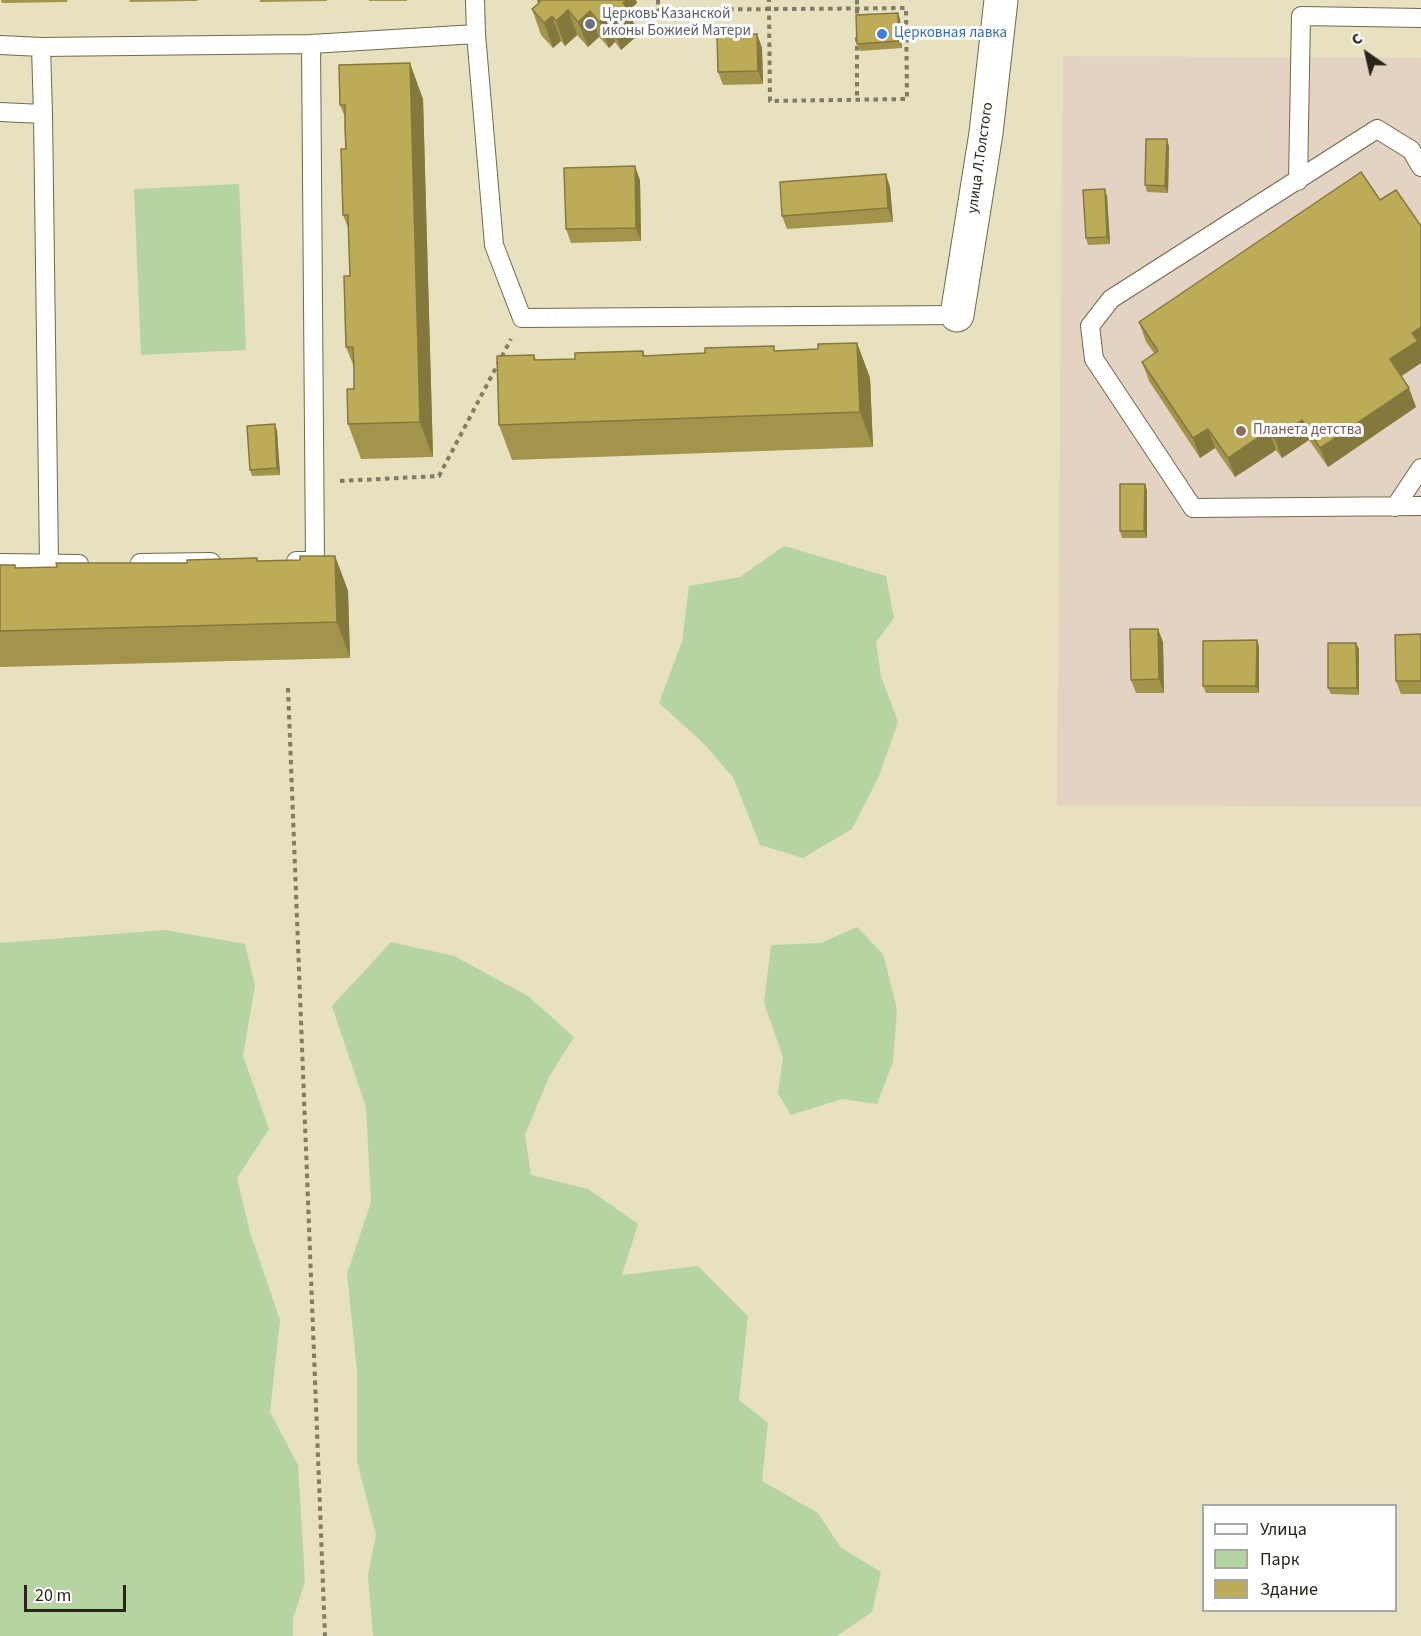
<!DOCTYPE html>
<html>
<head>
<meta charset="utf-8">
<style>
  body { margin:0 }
  #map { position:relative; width:1421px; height:1636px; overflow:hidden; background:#e7e1bf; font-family:"Source Sans 3",sans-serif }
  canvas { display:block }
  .legend { position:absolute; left:1202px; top:1504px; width:195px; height:108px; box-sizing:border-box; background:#fff; border:2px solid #a9a7a3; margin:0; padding:8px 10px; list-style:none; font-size:18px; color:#272418 }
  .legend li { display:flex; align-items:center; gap:12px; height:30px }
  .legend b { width:30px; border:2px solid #a9a7a3 }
  .north { position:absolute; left:1337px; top:24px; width:60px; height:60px; -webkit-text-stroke:4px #fff; paint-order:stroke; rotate:326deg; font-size:16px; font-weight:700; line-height:24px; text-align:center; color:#272418 }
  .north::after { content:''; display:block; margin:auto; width:21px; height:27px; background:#272418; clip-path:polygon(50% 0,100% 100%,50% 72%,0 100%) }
  .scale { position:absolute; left:24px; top:1585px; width:102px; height:27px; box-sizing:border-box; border:3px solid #272418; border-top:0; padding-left:8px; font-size:18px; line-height:21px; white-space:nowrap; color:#272418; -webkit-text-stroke:4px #fff; paint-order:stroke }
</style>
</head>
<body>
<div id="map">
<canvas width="1421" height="1636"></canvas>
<ul class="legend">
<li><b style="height:8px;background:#fff"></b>Улица</li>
<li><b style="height:16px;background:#b5d4a1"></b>Парк</li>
<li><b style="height:16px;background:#bdac57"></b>Здание</li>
</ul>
<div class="north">С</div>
<div class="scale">20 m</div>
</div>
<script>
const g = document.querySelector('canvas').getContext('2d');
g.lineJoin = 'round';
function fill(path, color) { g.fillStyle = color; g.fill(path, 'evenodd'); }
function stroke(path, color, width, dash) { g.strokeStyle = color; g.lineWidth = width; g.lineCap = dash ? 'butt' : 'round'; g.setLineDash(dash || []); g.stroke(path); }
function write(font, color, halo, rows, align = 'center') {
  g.font = font + ' "Source Sans 3",sans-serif'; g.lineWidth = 6; g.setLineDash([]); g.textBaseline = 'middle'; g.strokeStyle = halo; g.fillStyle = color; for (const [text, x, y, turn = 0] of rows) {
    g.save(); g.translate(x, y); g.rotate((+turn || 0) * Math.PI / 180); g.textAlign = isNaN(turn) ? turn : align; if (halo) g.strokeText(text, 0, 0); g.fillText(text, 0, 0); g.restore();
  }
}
fill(new Path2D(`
  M1063 56 1421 58V807L1057 805Z`), '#e4d2c2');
fill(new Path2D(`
  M239 184 246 350 141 355 134 189Z
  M784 546 886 576 894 618 876 642 881 676 898 722 879 776 852 829 803 858 760 845 733 777 702 742 659 703 682 642 689 586 740 577Z
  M857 927 883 954 897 1009 893 1062 877 1104 842 1099 791 1115 778 1093 783 1057 764 1003 771 945 821 943Z
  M165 930 245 944 255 986 243 1056 269 1129 237 1178 250 1232 280 1320 270 1412 298 1465 305 1581 293 1619V1636H0V943Z
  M391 942 454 956 528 996 574 1037 549 1077 525 1135 531 1175 588 1189 638 1224 622 1275 698 1266 748 1316 739 1400 768 1423 762 1481 818 1513 841 1548 881 1572 872 1612 837 1636H373L368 1575 376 1535 357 1461V1371L347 1274 371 1202 366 1107 332 1006Z`), '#b5d4a1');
const lane = new Path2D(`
  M476 34 494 245 522 318 957 315
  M0 45 41 47
  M0 112 43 114 41 47 311 44 476 34 475 0
  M43 114 49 564
  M1421 167 1411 150 1377 129 1111 299 1090 326 1094 359 1193 508 1421 506
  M1298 181 1301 16 1421 18
  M1395 507 1421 468
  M296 561H315L311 44
  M0 563 79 564
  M140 563 211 562`);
const street = new Path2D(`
  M957 315 986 133 1001 0`);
stroke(lane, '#706a4d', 20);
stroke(street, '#706a4d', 35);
stroke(new Path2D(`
  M658 0V10C741 9 824 9 906 8L907 99 770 101 769 9V0
  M857 0V17
  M857 37V100
  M340 481 439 476 511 339
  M288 688 325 1636`), '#807b65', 4, [4.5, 4.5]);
stroke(lane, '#fff', 18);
stroke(street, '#fff', 33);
fill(new Path2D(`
  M1 0H67V2L2 3Z
  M129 0H198L197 1 130 2Z
  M260 0H327V1L260 2Z
  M369 0H407V1H369Z
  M537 0H636L637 3 629 10 638 35 621 50 615 42 609 48 599 37 588 47 577 35 565 46 561 41 553 48 541 35 532 9 538 4Z
  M900 19 902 48 860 51 857 44Z
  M757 34 762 48 763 84 723 85 718 72Z
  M423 99 433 457 361 459 348 424 354 389V367L346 347 350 276 349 230 343 215 346 149 345 117 340 105Z
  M1169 146 1168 193 1147 192 1145 185Z
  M640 180 641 241 571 243 566 229Z
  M890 187 893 222 787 229 782 216Z
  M1107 196 1110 244 1088 245 1086 238Z
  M1380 200 1421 226V363L1401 376 1416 407 1328 467 1309 440 1282 458 1276 450 1235 477 1215 448 1200 458 1149 381 1142 362 1154 353 1146 342 1139 322Z
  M857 343 870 378 873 447 512 460 499 425 534 355 536 360 575 359 643 351 645 356 818 349Z
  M275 424 277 431 280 475 252 476 250 470Z
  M1145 484 1147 491V538H1122L1120 531Z
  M335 556 348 591 350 658 0 667V565L16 568 187 563 257 558 258 561 300 560Z
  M1421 634V694H1401L1396 681Z
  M1257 640 1259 647V693H1206L1203 686Z
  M1163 642 1164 693H1136L1131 680Z
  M1356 643 1359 649V695L1331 694 1328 688Z`), '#a3944b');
fill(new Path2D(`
  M619 0H636L637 3 629 10 638 35 621 50 612 25Z
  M568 10 577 35 565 46 556 21Z
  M590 11 599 37 588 47 578 22Z
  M898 13 900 19 902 48 899 41Z
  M552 16 561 41 553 48 544 23Z
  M605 17 615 42 609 48 599 22Z
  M757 34 762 48 763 84 758 71Z
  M410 63 423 99 433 457 420 422Z
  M1167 139 1169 146 1168 193 1165 186Z
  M635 166 640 180 641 241 636 228Z
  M886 174 890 187 893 222 888 208Z
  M1105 189 1107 196 1110 244 1107 237Z
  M1421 327V363L1397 379 1390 359 1412 333Z
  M857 343 870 378 873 447 860 412Z
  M1409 388 1416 407 1328 467 1320 448Z
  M1302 420 1309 440 1282 458 1275 439Z
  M275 424 277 431 280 475 277 468Z
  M1208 429 1215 448 1200 458 1193 438Z
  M1269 430 1276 450 1235 477 1228 458Z
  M1145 484 1147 491V538L1144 531Z
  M335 556 348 591 350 658 337 622Z
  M1158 629 1163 642 1164 693 1159 679Z
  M1257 640 1259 647V693L1256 686Z
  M1356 643 1359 649V695L1357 688Z`), '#84783d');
const building = new Path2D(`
  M538 0H625L626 1 623 3 629 10 612 25 605 17 599 22 590 11 578 22 568 10 556 21 552 16 544 23 532 9 540 2Z
  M898 13 899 41 857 44 856 15Z
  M757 34 758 71 718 72 717 36Z
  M410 63 420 422 348 424 347 389H354V368L353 347H346L344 276H350L349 248 348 215H343L341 149H346L345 128V105H340L339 65Z
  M1146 139H1167L1165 186 1145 185Z
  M635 166 636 228 566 229 564 168Z
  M1361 172 1380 200 1396 190 1421 226V327L1412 333 1418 341 1390 359 1409 388 1320 448 1302 420 1275 439 1269 430 1228 458 1208 429 1193 438 1142 362 1158 351 1139 322Z
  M886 174 888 208 782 216 780 182Z
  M1105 189 1107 237 1086 238 1083 190Z
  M857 343 860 412 499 425 497 356 534 355V360L575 359V353L643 351V356L705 353V348L774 346V351L818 349V344Z
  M275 424 277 468 250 470 247 426Z
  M1120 484H1145L1144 531H1120Z
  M300 556H335L337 622 0 631V565H15V568L57 567 56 563H187V560L257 558V561L300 560Z
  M1130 629H1158L1159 679 1131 680Z
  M1421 634V681H1396L1395 635Z
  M1257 640 1256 686H1203V641Z
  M1328 643H1356L1357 688H1328Z`);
fill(building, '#bdac57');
stroke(building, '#84783d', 1.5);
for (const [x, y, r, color] of [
  [590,24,6,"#6b7280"],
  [882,34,6,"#3f7fe0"],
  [1241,431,6,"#8d6e63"]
]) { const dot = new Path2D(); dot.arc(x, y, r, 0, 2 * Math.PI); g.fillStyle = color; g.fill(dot); stroke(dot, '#fff', 2); }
write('15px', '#5b616d', '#fff', [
  ["Церковь Казанской",602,15],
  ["иконы Божией Матери",602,32]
], 'left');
write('15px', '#366cbe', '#fff', [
  ["Церковная лавка",894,34]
], 'left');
write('15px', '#272418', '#fff', [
  ["улица Л.Толстого",981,158,-82]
]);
write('15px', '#785e54', '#fff', [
  ["Планета детства",1253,431]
], 'left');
</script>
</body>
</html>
